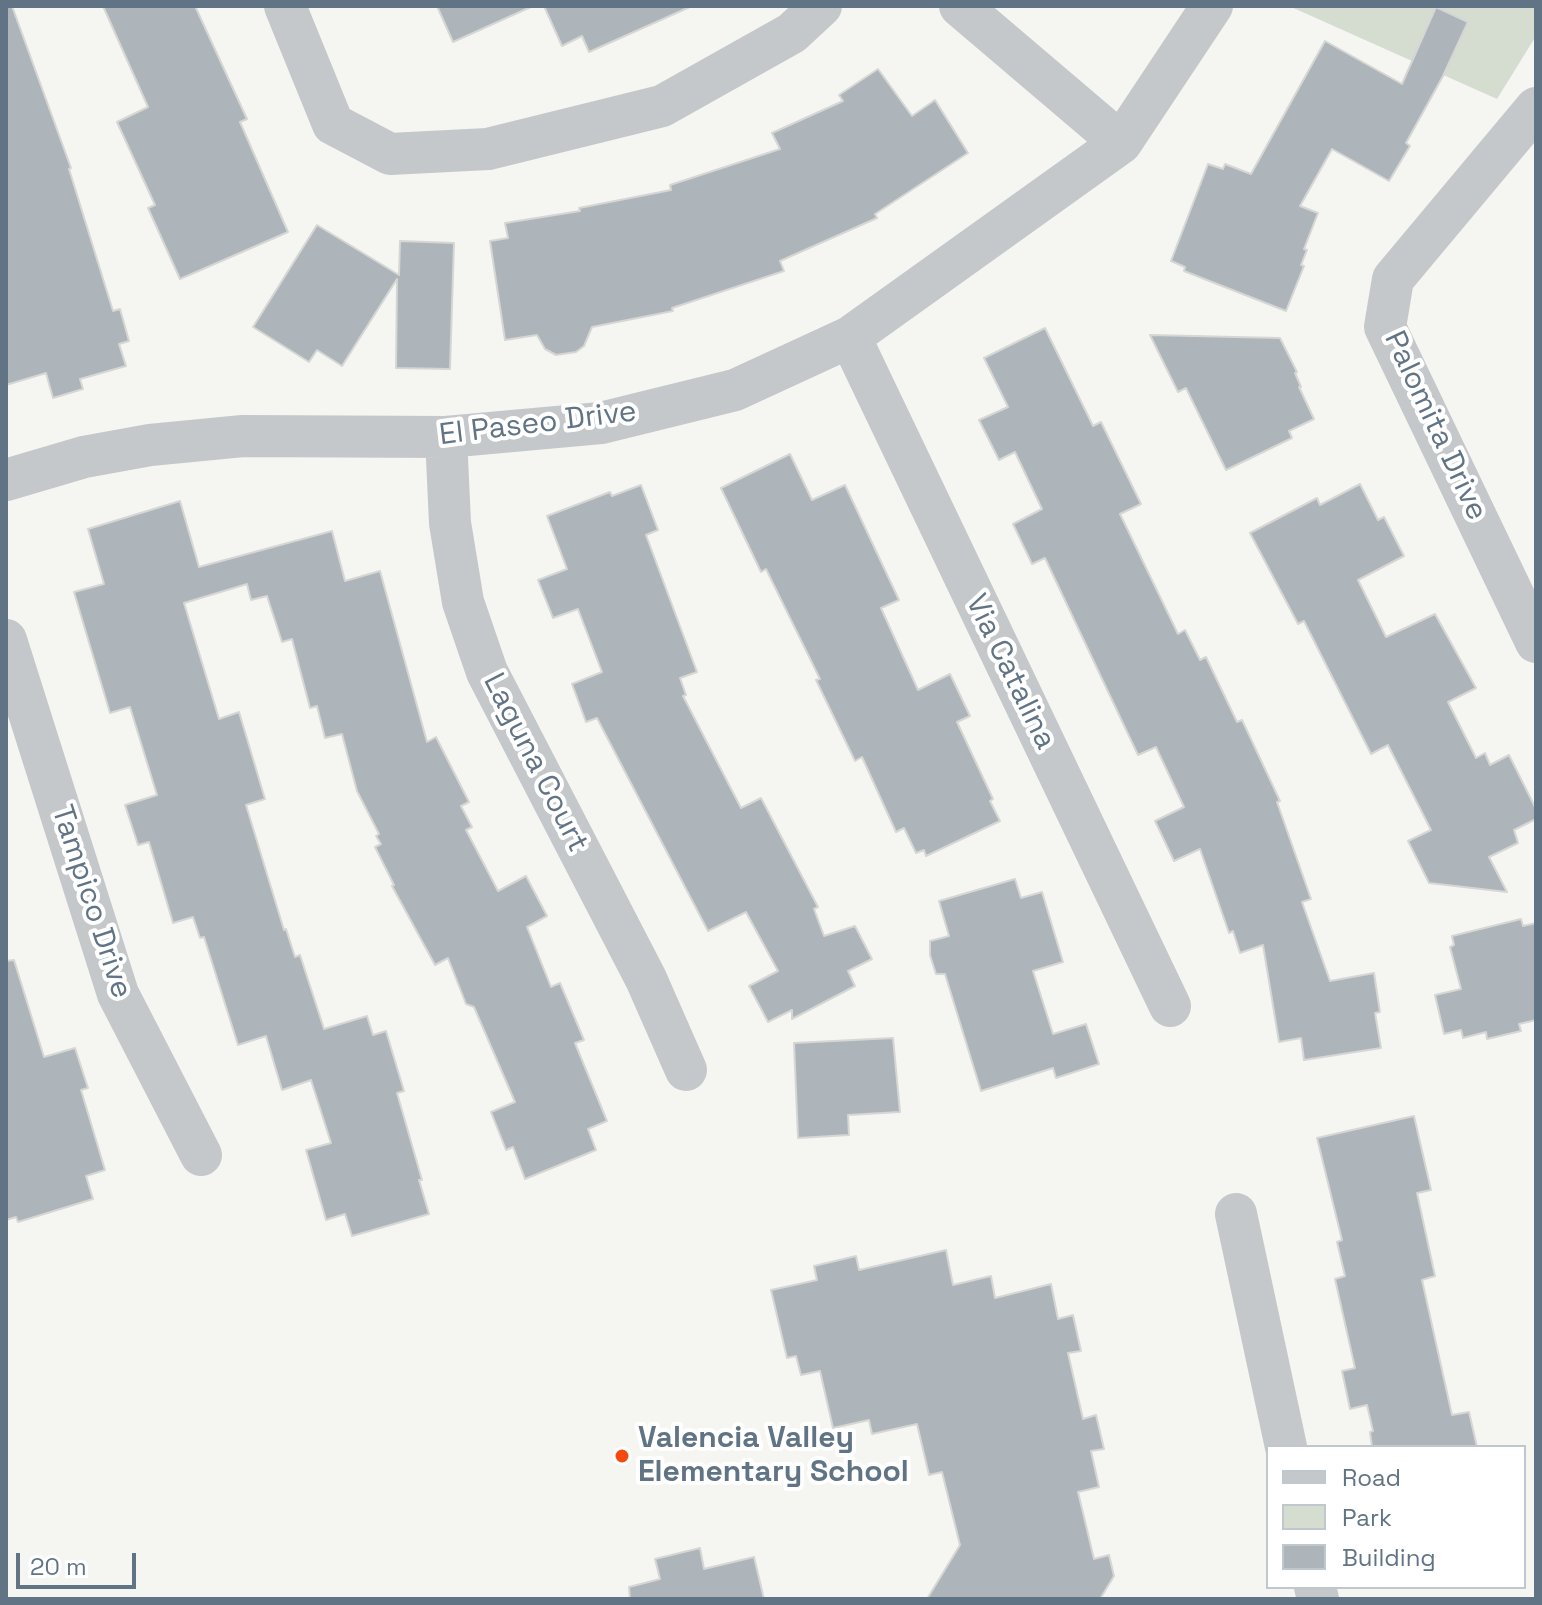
<!DOCTYPE html>
<html>
<head>
<meta charset="utf-8">
<style>
  body { margin:0 }
  #map { position:relative; width:1542px; height:1605px; overflow:hidden; background:#f5f5f1; font-family:"Space Grotesk",sans-serif }
  canvas { display:block }
  .frame { position:absolute; inset:0; border:8px solid #617485; pointer-events:none }
  .legend { position:absolute; left:1266px; top:1445px; width:260px; height:144px; box-sizing:border-box; background:#fff; border:2px solid #c0c7ce; margin:0; padding:10px 14px; list-style:none; font-size:24px; color:#617485 }
  .legend li { display:flex; align-items:center; gap:16px; height:40px }
  .legend b { width:40px; border:2px solid #c0c7ce }
  .scale { position:absolute; left:16px; top:1553px; width:120px; height:36px; box-sizing:border-box; border:4px solid #617485; border-top:0; padding-left:10px; font-size:24px; line-height:28px; white-space:nowrap; color:#617485; -webkit-text-stroke:6px #fff; paint-order:stroke }
</style>
</head>
<body>
<div id="map">
<canvas width="1542" height="1605"></canvas>
<div class="frame"></div>
<ul class="legend">
<li><b style="height:10px;background:#c4c8cb"></b>Road</li>
<li><b style="height:22px;background:#d5ddd1"></b>Park</li>
<li><b style="height:22px;background:#adb5bb"></b>Building</li>
</ul>
<div class="scale">20 m</div>
</div>
<script>
const g = document.querySelector('canvas').getContext('2d');
g.lineJoin = 'round';
function fill(path, color) { g.fillStyle = color; g.fill(path, 'evenodd'); }
function stroke(path, color, width, dash) { g.strokeStyle = color; g.lineWidth = width; g.lineCap = dash ? 'butt' : 'round'; g.setLineDash(dash || []); g.stroke(path); }
function write(font, color, halo, rows, align = 'center') {
  g.font = font + ' "Space Grotesk",sans-serif'; g.lineWidth = 8; g.setLineDash([]); g.textBaseline = 'middle'; g.strokeStyle = halo; g.fillStyle = color; for (const [text, x, y, turn = 0] of rows) {
    g.save(); g.translate(x, y); g.rotate((+turn || 0) * Math.PI / 180); g.textAlign = isNaN(turn) ? turn : align; if (halo) g.strokeText(text, 0, 0); g.fillText(text, 0, 0); g.restore();
  }
}
fill(new Path2D(`
  M1289 6H1536V36L1497 99Z`), '#d5ddd1');
const building = new Path2D(`
  M6 6H12L71 168 69 169 113 311 120 309 129 341 119 344 126 366 80 379 83 389 53 398 46 373 6 385Z
  M103 6H195L247 119 240 122 288 232 180 279 148 208 155 205 117 122 148 107Z
  M437 6H533L453 42Z
  M544 6H692L589 52 582 36 562 46Z
  M1436 7 1468 22 1443 76 1406 143 1410 146 1389 181 1332 149 1300 206 1318 213 1304 249 1307 250 1301 265 1304 266 1286 311 1184 271 1185 267 1171 261 1208 164 1223 169 1225 164 1251 174 1325 41 1402 84Z
  M878 69 912 116 935 100 968 153 875 214 877 218 780 261 784 271 672 308 673 311 592 327 584 346 576 352 556 355 545 349 537 335 505 340 490 241 508 238 505 223 580 211 579 208 671 190 670 185 780 149 772 133 843 101 839 95Z
  M317 225 399 275 400 241 454 243 450 369 396 368 397 279 342 366 317 350 309 362 253 327Z
  M1045 328 1093 426 1101 422 1141 504 1120 514 1178 634 1185 630 1200 660 1206 657 1237 722 1242 720 1280 801 1277 802 1311 899 1302 902 1330 981 1374 973 1380 1012 1375 1013 1381 1048 1304 1060 1301 1038 1279 1042 1263 945 1240 953 1233 931 1229 933 1200 849 1174 861 1155 821 1184 807 1156 747 1138 755 1045 558 1032 564 1013 524 1042 509 1015 452 999 460 979 420 1008 407 984 358Z
  M1150 335 1280 338 1297 372 1295 373 1301 387H1299L1314 419 1289 431 1292 438 1226 470 1186 388 1178 392Z
  M790 454 812 500 845 485 899 600 881 608 918 690 950 674 970 716 957 722 993 799 990 801 1000 821 926 856 924 850 916 853 904 828 896 832 862 757 855 761 816 680 820 679 766 569 761 572 721 488Z
  M1360 484 1378 520 1384 517 1404 556 1358 580 1386 637 1435 614 1476 688 1448 702 1476 758 1485 753 1490 765 1509 755 1536 809V819L1514 830 1518 843 1489 857 1507 892 1429 883 1408 841 1431 830 1388 745 1371 754 1304 621 1298 624 1250 533 1317 498 1320 505Z
  M641 485 658 530 646 535 697 672 680 678 686 695 683 696 741 808 761 798 818 907 814 909 824 936 855 926 872 959 848 971 855 986 792 1019V1010L768 1022 749 986 778 971 746 912 708 931 597 718 586 722 572 684 602 672 578 609 553 618 538 580 567 569 547 516 610 492 612 496Z
  M180 501 199 567 332 531 345 581 380 571 427 742 436 737 469 802 461 806 472 827 466 830 498 891 526 876 547 916 527 927 551 987 560 983 584 1040 575 1043 607 1121 588 1129 596 1150 525 1179 513 1147 506 1150 491 1112 515 1102 474 1007 466 1004 448 958 435 965 392 886 394 885 375 847 381 844 376 836 379 834 357 791 342 734 325 738 317 706 310 708 292 639 282 642 267 596 251 600 247 584 184 603 219 719 239 712 265 799 246 805 284 930 286 929 295 957 300 955 324 1029 367 1016 373 1035 386 1031 404 1091 397 1093 422 1180H419L429 1214 352 1236 345 1214 326 1220 306 1150 331 1143 311 1080 282 1090 266 1036 238 1045 204 937 200 938 193 917 173 923 149 842 138 845 125 805 157 795 130 707 110 713 74 592 104 584 88 529Z
  M1015 879 1021 898 1042 892 1063 962 1033 971 1053 1034 1086 1024 1099 1064 1056 1078 1053 1068 981 1091 945 974H936L930 955V941L949 936 939 901Z
  M1521 919 1523 926 1536 923V1020L1519 1024 1521 1031 1487 1039 1486 1032 1463 1038 1461 1030 1444 1034 1435 995 1461 989 1450 947 1454 945 1452 936Z
  M14 960 44 1057 75 1048 88 1088 81 1090 105 1170 86 1176 93 1199 18 1222 16 1217 6 1220V961Z
  M893 1038 900 1112 848 1115 849 1135 798 1138 794 1043Z
  M1414 1116 1431 1190 1417 1193 1435 1276 1422 1280 1452 1415 1469 1412 1477 1447H1372L1370 1432 1373 1431 1367 1405 1350 1409 1342 1371 1355 1368 1335 1279 1345 1276 1337 1242 1342 1240 1317 1138Z
  M946 1250 953 1285 991 1276 995 1298 1051 1284 1058 1319 1073 1315 1081 1351 1068 1353 1083 1419 1096 1415 1104 1449 1091 1451 1099 1487 1078 1492 1094 1559 1109 1555 1114 1576 1100 1599H927L960 1545 942 1472 929 1475 917 1424 872 1434 869 1420 833 1428 820 1371 801 1375 796 1356 787 1358 771 1290 817 1280 814 1266 856 1256 859 1270Z
  M700 1548 704 1569 754 1557 764 1599H630L629 1587 660 1579 655 1559Z`);
fill(building, '#adb5bb');
stroke(building, '#d6d6d4', 2);
stroke(new Path2D(`
  M285 6 333 124 390 154 488 149 662 106 792 33 821 6
  M960 6 1121 143
  M1536 108 1393 279 1385 327 1536 642
  M850 337 1170 1006
  M446 437 450 523 463 602 487 672 646 979 686 1070
  M6 480 84 457 150 445 243 436 446 437 601 423 735 390 850 337 1121 143 1212 6
  M6 640 118 994 201 1155
  M1236 1214 1286 1447
  M1315 1587 1318 1599`), '#c4c8cb', 42);
for (const [x, y, r, color] of [
  [622,1456,8,"#f54911"]
]) { const dot = new Path2D(); dot.arc(x, y, r, 0, 2 * Math.PI); g.fillStyle = color; g.fill(dot); stroke(dot, '#fff', 3); }
write('30px', '#617485', '#fff', [
  ["El Paseo Drive",538,424,-7],
  ["Palomita Drive",1435,426,65],
  ["Via Catalina",1010,672,64],
  ["Laguna Court",535,763,63],
  ["Tampico Drive",91,902,72]
]);
write('bold 30px', '#617485', '#fff', [
  ["Valencia Valley",638,1439],
  ["Elementary School",638,1473]
], 'left');
</script>
</body>
</html>
